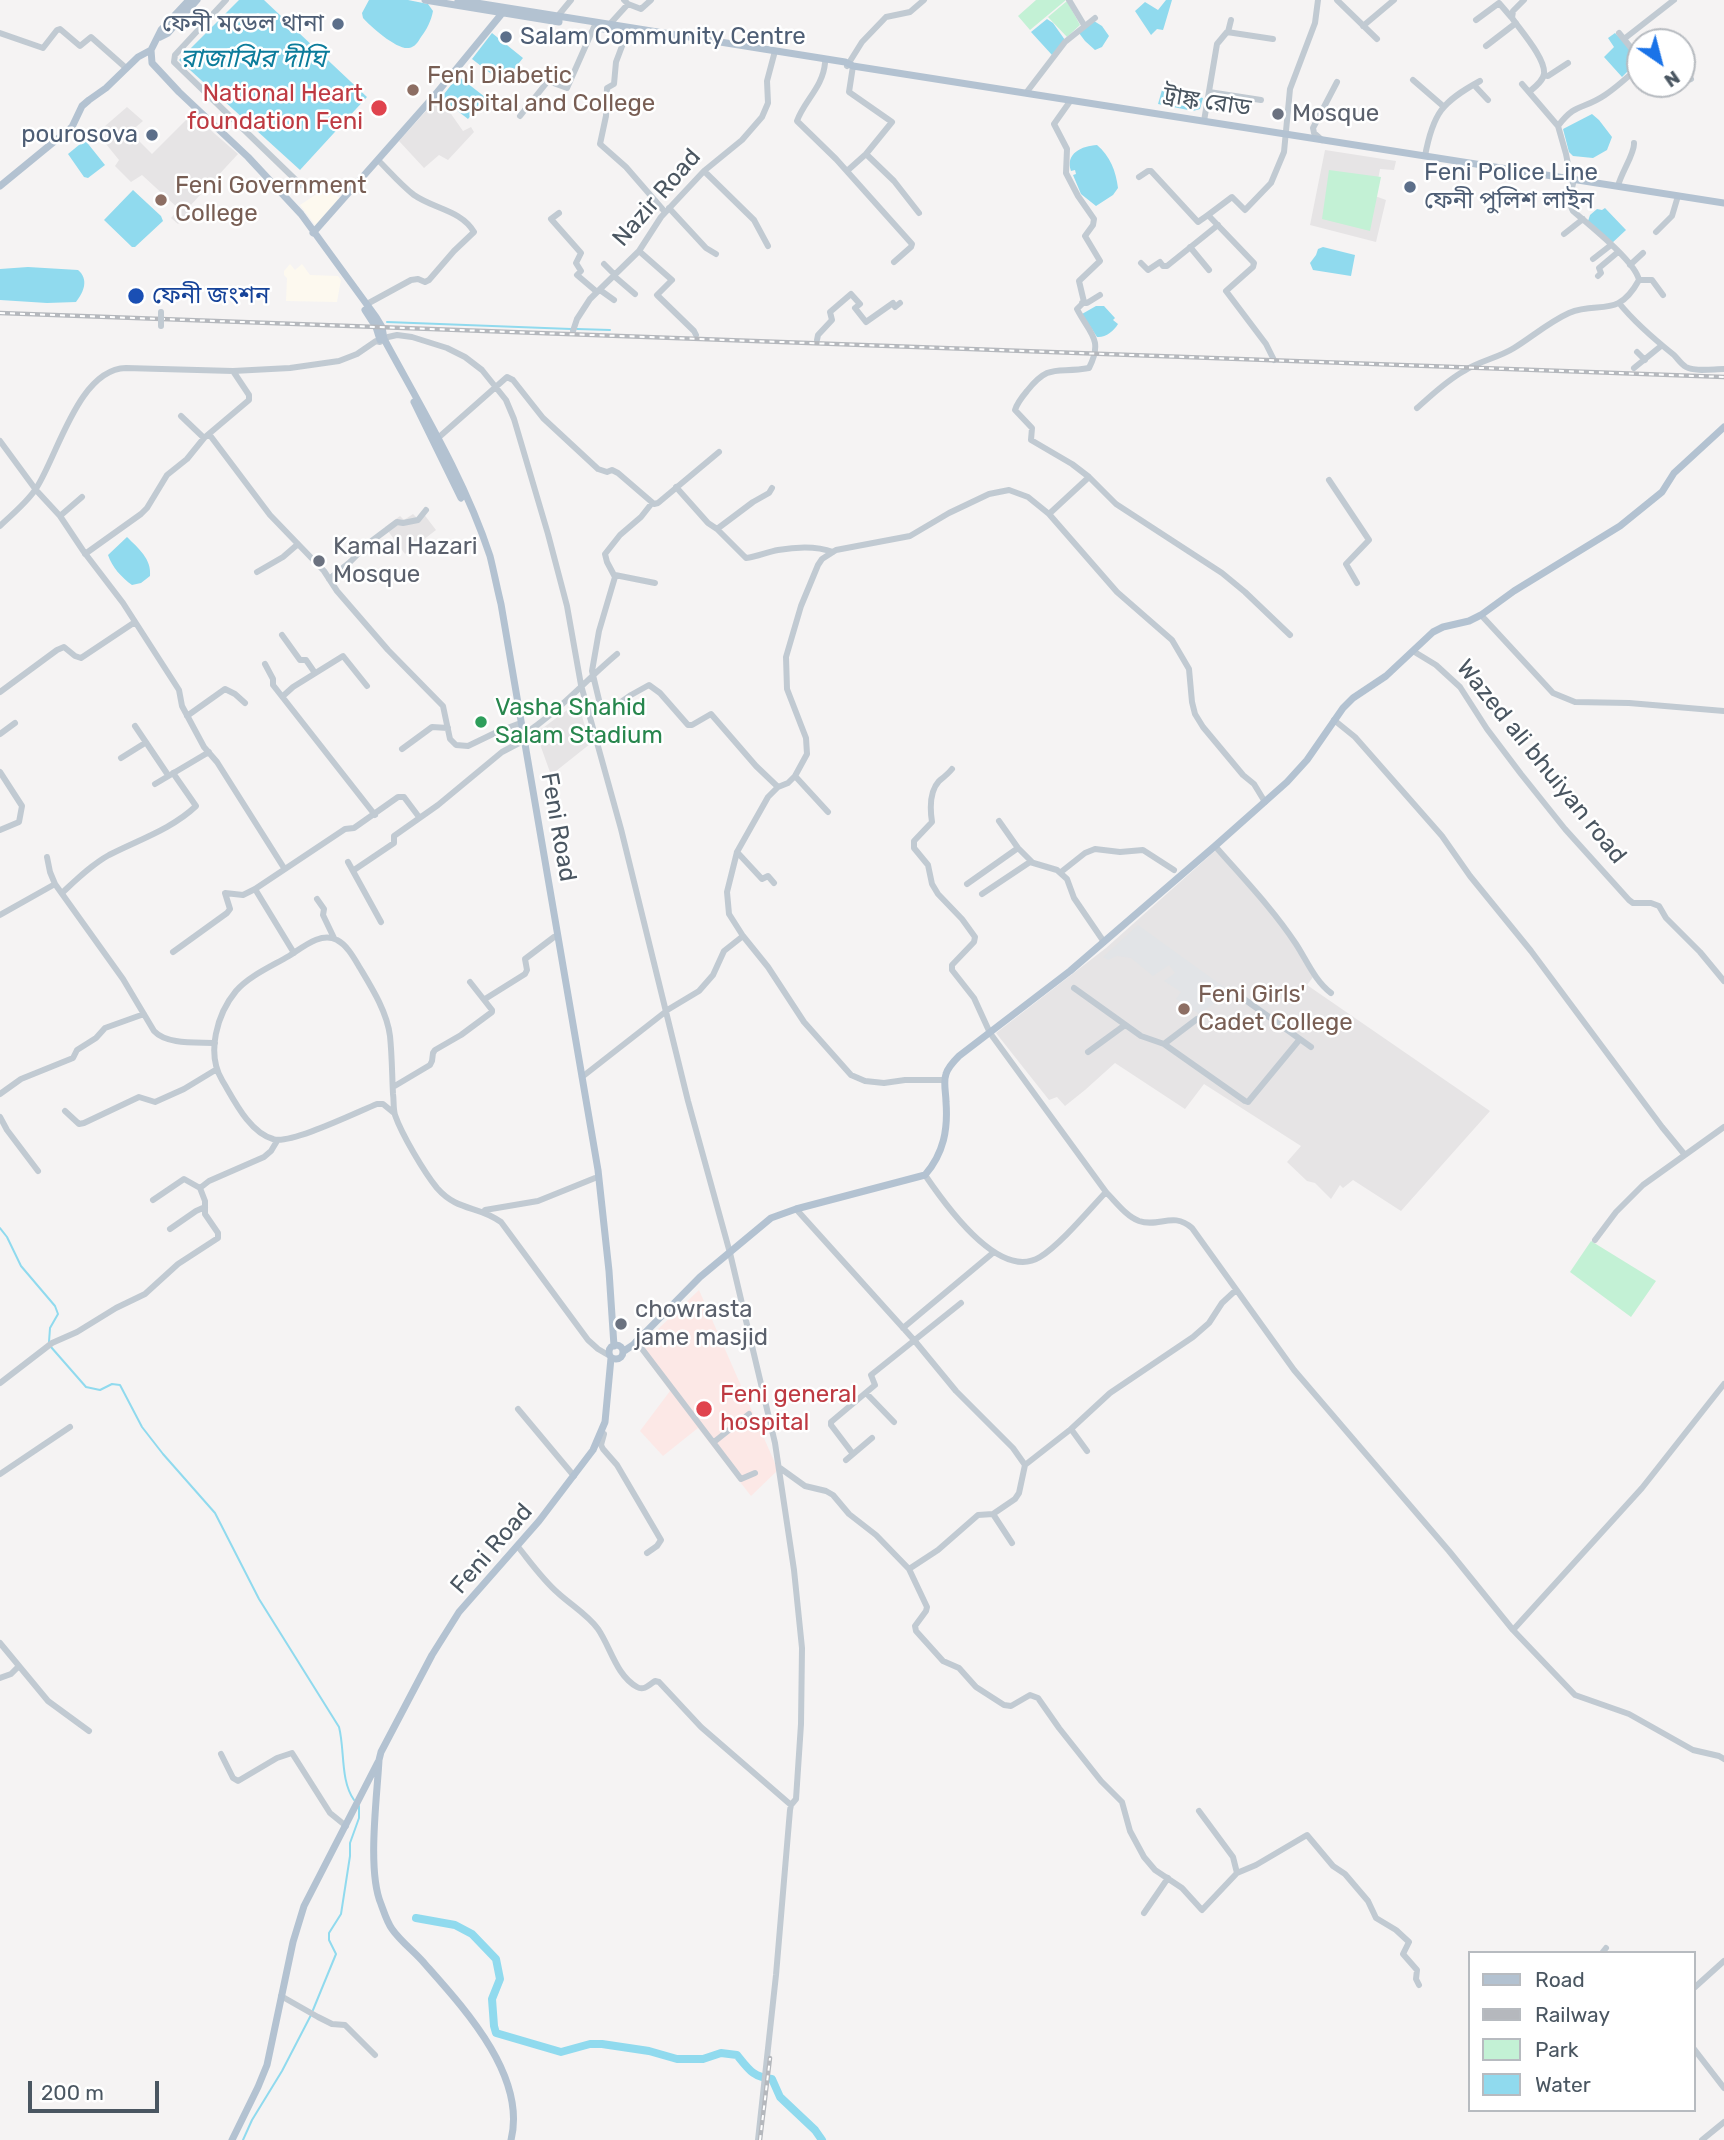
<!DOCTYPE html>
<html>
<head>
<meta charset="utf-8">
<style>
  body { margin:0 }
  #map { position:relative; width:1724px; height:2140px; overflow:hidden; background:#f5f3f3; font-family:Rubik,sans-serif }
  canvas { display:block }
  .legend { position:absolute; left:1468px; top:1951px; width:228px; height:161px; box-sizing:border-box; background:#fff; border:2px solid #b7bbc0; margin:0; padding:9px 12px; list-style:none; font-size:21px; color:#4a5661 }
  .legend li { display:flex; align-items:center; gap:14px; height:35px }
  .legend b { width:35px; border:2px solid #b7bbc0 }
  .north { position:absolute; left:1626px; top:28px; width:70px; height:70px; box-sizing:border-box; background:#fff; border:2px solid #b7bbc0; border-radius:50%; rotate:145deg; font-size:19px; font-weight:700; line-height:28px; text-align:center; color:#4a5661 }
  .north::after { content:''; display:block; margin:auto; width:24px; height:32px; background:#1a73e8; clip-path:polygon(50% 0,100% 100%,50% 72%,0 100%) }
  .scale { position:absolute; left:28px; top:2081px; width:131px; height:32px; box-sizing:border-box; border:4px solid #4a5661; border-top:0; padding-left:9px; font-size:21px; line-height:24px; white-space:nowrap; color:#4a5661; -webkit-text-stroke:5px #fff; paint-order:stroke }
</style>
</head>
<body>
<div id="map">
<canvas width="1724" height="2140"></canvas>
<ul class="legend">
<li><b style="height:9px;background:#b3c2d1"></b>Road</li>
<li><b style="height:9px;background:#b5b8bd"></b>Railway</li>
<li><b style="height:19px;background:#c3f1d5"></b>Park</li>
<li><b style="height:19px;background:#90daee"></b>Water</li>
</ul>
<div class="north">N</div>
<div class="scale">200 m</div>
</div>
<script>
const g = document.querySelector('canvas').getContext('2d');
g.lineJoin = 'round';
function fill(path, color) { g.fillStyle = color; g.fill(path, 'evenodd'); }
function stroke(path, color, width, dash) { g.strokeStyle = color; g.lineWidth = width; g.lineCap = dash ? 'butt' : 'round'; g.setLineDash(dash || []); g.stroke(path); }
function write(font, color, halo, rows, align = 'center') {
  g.font = font + ' Rubik,"Noto Sans Bengali",sans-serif'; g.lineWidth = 5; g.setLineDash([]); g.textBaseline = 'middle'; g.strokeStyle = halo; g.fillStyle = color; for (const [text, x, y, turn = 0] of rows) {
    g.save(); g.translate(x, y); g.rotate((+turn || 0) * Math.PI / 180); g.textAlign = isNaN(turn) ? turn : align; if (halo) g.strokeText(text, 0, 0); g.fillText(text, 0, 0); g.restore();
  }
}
fill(new Path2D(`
  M326 188 341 199 316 226 300 205Z
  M290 264 295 270 302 264 310 275 338 276 341 280 337 302 286 301 287 278 284 275V271Z`), '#fdf9ef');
fill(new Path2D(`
  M436 100 449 111 463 131 471 127 474 132 448 160 439 155 424 168 399 141Z
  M127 107 143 121 130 132 152 154 189 117 194 121 187 128 188 130 199 120 238 154 189 207 191 211 178 224 171 218 179 209 142 175 131 182 115 166 119 160 97 133Z
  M1325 150 1396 161 1394 170 1380 169 1375 196 1386 200 1376 242 1310 225Z
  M423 513 436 530 405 554 385 527 400 516 404 520 413 514 417 518Z
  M578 702 590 744 551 775 536 733Z
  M1216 850 1268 908 1316 973 1307 985 1490 1111 1401 1211 1353 1180 1343 1188 1340 1185 1331 1199 1315 1183 1307 1181 1287 1162 1301 1146 1204 1084 1185 1109 1115 1063 1085 1090 1065 1106 1057 1097 1049 1100 996 1033 1106 948Z`), '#e6e4e5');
fill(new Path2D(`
  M699 1290 778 1470 751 1496 698 1428 663 1456 640 1431 670 1391 638 1348Z`), '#fce8e6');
fill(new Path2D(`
  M1138 925 1228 990 1226 995 1199 1014 1176 999 1181 992 1164 981 1175 973 1169 965 1153 976 1131 958 1117 956 1108 960 1103 957Z`), '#e2e4e7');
fill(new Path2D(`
  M1036 0H1066L1030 30 1018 16Z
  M1067 1 1080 25 1067 37 1048 17Z
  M1329 170 1381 177 1370 231 1322 219Z
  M1591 1241 1656 1281 1631 1317 1570 1272Z`), '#c3f1d5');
fill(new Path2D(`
  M239 0H264L367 97 300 170 179 60Z
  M369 0H408L428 4 433 11C431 21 427 29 421 37 418 42 415 47 409 48 397 50 371 27 363 18L362 13Z
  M1166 0H1172L1164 27 1163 30 1157 29 1151 35 1135 11 1145 2 1158 10Z
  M1047 19 1053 23 1065 40 1052 55 1031 32Z
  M1094 21 1102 26 1109 36 1102 47 1095 50 1085 41 1079 33Z
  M492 33 523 58 503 83 472 59Z
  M1615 33 1626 44 1638 61 1622 77 1604 57 1614 47 1608 38Z
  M458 76 485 97 468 119 441 98Z
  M1162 90 1203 98 1200 109 1193 111 1158 104Z
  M1592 114 1599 120 1612 137 1607 150 1593 158 1573 156 1569 152 1563 129Z
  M85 140 105 165 88 178 84 177 68 154Z
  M1097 145C1110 156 1116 171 1118 188L1113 195 1096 206 1081 194 1073 175 1076 174 1075 170 1071 171C1065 153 1082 146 1097 145Z
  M133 190 161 216 163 221 135 247H132L104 220Z
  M1605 208 1626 230 1611 244 1588 221 1590 215 1597 209 1602 210Z
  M1323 247 1355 255 1351 276 1313 270 1310 263 1316 255 1318 249Z
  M28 267 78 270C89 279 84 292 76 302L47 303 0 300V269Z
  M1096 306H1104L1115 318 1113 320 1118 324C1114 331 1105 338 1097 337L1082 314Z
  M127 537C138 548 152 559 150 576L141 583 132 585C122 578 112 567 108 555Z`), '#90daee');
stroke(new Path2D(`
  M387 322 571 329
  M577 329 610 330
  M0 1228 7 1237 21 1266 55 1306 58 1314 50 1328 49 1342
  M51 1347 86 1387 100 1390 112 1384 120 1385 142 1427 163 1454 215 1513 259 1599 339 1727C345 1750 340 1780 354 1800
  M313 2010 336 1954 329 1940V1933L341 1914 350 1856V1843L359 1818V1806
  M243 2140 252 2120 282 2071 311 2015`), '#90daee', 2);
stroke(new Path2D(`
  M416 1918 455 1925 472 1934 496 1959 500 1979 492 1999 494 2026 496 2033 561 2052 590 2044H602L649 2051 677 2059H703L721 2053 737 2055C749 2070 753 2077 772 2079L780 2097 815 2130 822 2140`), '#90daee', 8);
stroke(new Path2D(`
  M226 0 175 55 174 62 301 185
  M624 0 628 4 641 9 651 0
  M1069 0 1084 25
  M1337 0 1377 39
  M1524 0 1513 11 1512 18C1521 31 1546 59 1544 74 1543 81 1535 87 1529 92
  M557 17 571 0
  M1476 20 1499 3 1511 17
  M609 25 628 4
  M1363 26 1394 0
  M1228 32 1231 20
  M0 33 43 48 57 30 60 29 80 46 91 37 126 68
  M627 33 616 62 614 84 607 88 606 116 600 144 626 167 665 212
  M1619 33 1640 59
  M1624 39 1674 0
  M1486 46 1516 23
  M825 63C823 87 804 101 797 121L836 159 912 244 911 247 894 262
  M847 66 862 42 886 17 910 12 924 0
  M1682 66 1691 79
  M1544 75 1548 76 1568 63
  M1413 80 1443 106
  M1522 84 1558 126 1566 154 1571 179
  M1474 85 1488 100
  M1209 92 1261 100
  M1026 93 1065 42 1095 18
  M1071 100 1054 124 1067 149 1066 173 1078 196 1094 219 1093 225 1085 236 1100 261 1079 281 1084 302 1077 309C1089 333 1104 339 1089 368 1057 374 1050 362 1027 391 1022 397 1017 403 1015 410L1032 428 1031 440 1072 464 1089 477 1116 504 1222 573 1245 592 1290 635
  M520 116 548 81 567 88 594 27
  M1204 121 1217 44 1227 32 1273 39
  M1558 126C1576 102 1583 110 1605 95 1617 87 1629 76 1640 66
  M1322 140 1314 133 1313 128 1337 82
  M866 154 894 181 919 213
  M1425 156C1433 113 1442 102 1480 81
  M704 171 754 220 768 246
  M847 171 866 154 892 122 849 92 853 66
  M1139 177 1148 171H1151L1198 222 1208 215
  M1618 186C1621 173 1635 153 1634 143
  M669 208 706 248 716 254
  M559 213 551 219 581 253 576 263 581 271 577 275 597 292 600 290 614 300
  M1656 232 1672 216 1678 196
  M1564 234 1583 219
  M1190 247 1209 270
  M639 251 672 280 657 295 694 331 696 335
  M1593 259 1611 245
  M1141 263 1148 270 1160 262 1163 266H1167L1218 225
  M604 264 615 275
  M1630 265 1643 253
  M614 276 635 294
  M1598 276 1601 273 1599 268 1618 252
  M1639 280H1652L1663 295
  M1082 303H1087L1100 295
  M1619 303C1635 323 1654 339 1674 355 1678 359 1681 364 1686 367 1695 372 1713 369 1724 369
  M367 304 411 280 418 279 425 282 429 280 454 251 474 232C461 210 434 209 414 195 401 185 390 172 378 160
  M573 331 577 319 590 299 639 251 661 217 704 171 742 140 762 117 768 103 767 81 775 51
  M817 340 818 335 832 320 830 312 851 294 860 304 855 308 866 322 893 303 895 307 900 303
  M1637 352 1645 360
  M1274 360 1266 344 1226 291 1253 267 1254 263 1208 215 1232 197 1245 210 1271 183 1284 152 1290 89 1315 23 1318 0
  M1634 368 1661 346
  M1417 408C1432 395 1446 381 1464 371 1479 361 1498 358 1514 348 1532 337 1549 322 1569 313 1599 300 1617 320 1639 280 1635 261 1589 225 1573 211 1567 201 1572 190 1574 179
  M181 416 204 438
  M209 434 270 515 324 571 337 591 388 650 443 706 450 739 456 745 468 746 497 732 518 724
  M438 438 507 377 513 380 543 418 598 469 607 472 612 470 618 473 654 504 658 503 719 452
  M0 441 36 490 60 516 84 552 123 603 179 690 182 706 204 747 217 762 284 868
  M1329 480 1369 540 1346 564 1357 583
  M676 487 708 523 717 529 746 558C757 557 767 552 778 550 795 547 817 546 833 552
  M1049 514 1089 477
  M60 516 82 497
  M0 526C12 514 28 502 37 487 58 454 79 369 126 368L233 371
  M717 529 753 502 769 493 772 488
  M85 554 141 514 147 508 167 475 187 459 204 438 249 400V395L233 371 290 368 339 361 357 354 376 341 380 342 388 337 397 335 412 337 447 348 465 357 482 370 506 400 514 419 548 534 567 606 581 685 621 829 688 1101 730 1253 775 1443 794 1570 802 1648 801 1724 796 1799 791 1805 790 1810 776 1975 758 2140
  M257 572 283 557 298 544
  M615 575 655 583
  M329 579 350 562 369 543 397 522 403 523 418 520 426 510
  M1481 615 1553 693 1575 702 1629 703 1724 711
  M282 635 300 660H306L315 673
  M1413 651 1436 665 1460 687 1487 729 1521 774 1565 829 1629 900 1633 903H1651L1659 906 1666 918 1700 952 1724 981
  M265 664 273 679V685L375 815
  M0 692 57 650 64 647 75 656 81 658 135 622
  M283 696 293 687 343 656 367 686
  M599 700 592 671 599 631 615 577 607 562 605 554 620 535 641 517 652 503
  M617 705 631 695 649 685 660 693 688 725H692L711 714 756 766 778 787
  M187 716 225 689 235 694 245 703
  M1334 720 1355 737 1442 836 1470 876 1531 951 1662 1127 1685 1155
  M135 726 168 775
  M0 734 15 723
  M523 735C557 713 586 680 617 654
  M402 749 432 727 448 728
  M121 758 145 743
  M952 769C948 774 944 777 939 781 929 792 930 809 932 822L914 841V848L928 865 932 884 938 894 962 919 975 937 974 942 952 965V970L974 998 990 1033 1106 1192C1116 1202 1126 1216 1139 1221 1159 1228 1173 1211 1192 1228L1294 1370 1449 1551 1513 1630 1575 1695 1629 1714 1693 1750 1719 1756 1724 1759
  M0 772 22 806 19 822 0 830
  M795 776 828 812
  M155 784 209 752
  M999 821 1018 848 1032 862
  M1215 846C1243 878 1273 909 1296 944 1307 961 1315 981 1331 993
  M737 852 762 879 768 876 774 883
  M47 857 50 872 55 884 123 979 154 1031C167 1045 197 1042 215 1043
  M348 862 381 922
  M354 870 394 843V836L438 805 502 752 521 742
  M1061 872 1085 853 1095 849 1120 852 1143 850 1174 870
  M967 884 1018 848
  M255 889 294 953
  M62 893C76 880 91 865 109 855 138 840 172 829 196 806L173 773
  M982 894 1030 862 1057 870 1067 879 1074 898 1104 942
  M317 899 324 909 323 915 334 938
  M0 915 55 884
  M173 952 227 913 230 909 225 893 243 895 255 889 345 829 354 828 398 797H404L419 817
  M1074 988 1141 1036 1164 1044 1245 1101 1248 1102 1300 1039
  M485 999 525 974 527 970 525 959 554 937
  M1244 999 1311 1047
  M1164 1044 1197 1019
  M1088 1052 1125 1025
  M582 1077 669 1009 699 991 713 975 724 951 743 936
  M945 1080H905L884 1083 865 1081 851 1075 804 1022 768 967 743 936 729 914 727 892 737 852 768 797 778 787 788 783 795 776 807 754 806 738 787 689 786 657 801 606 818 565 822 559 836 550 910 536 949 513 989 494 1009 490 1028 497 1049 514 1117 592 1172 640 1189 669 1192 702 1195 714 1203 727 1243 775 1254 784 1265 802
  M393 1087 430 1065 432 1061 433 1053 435 1050 461 1035 492 1012V1010L470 982
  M0 1094 21 1079 73 1058 77 1050 96 1038 105 1028 144 1014
  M65 1111 79 1124 84 1123 139 1097 155 1102 184 1089 217 1069
  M394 1113 383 1104H377C357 1112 290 1145 273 1139 249 1132 234 1100 222 1080 206 1053 217 1014 236 991 249 976 272 966 289 956 302 948 321 931 337 940 347 945 354 958 360 968 372 988 387 1012 390 1036 392 1055 392 1074 393 1094 394 1100 393 1108 395 1115 402 1135 424 1172 437 1188 458 1212 478 1205 501 1222L588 1340 598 1349 610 1356
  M0 1117 7 1130 38 1171
  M925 1175C944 1203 999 1282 1040 1257 1060 1245 1089 1210 1106 1192
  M200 1188 209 1181 264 1157 271 1151 277 1141
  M796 1209 914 1340 956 1391 1013 1448 1025 1465
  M485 1210 538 1201 595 1178
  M170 1229 196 1211 205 1207
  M1595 1240 1616 1212 1643 1185 1724 1127
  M903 1328 994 1252
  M636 1341 741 1479 755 1473
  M0 1383 52 1343 77 1332 116 1308 145 1294 178 1264 218 1238V1233L205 1214V1201L200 1188 184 1179 153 1200
  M866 1393 894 1422
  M518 1409 574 1476
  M1071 1429 1087 1451
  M604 1434 601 1445 603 1449 617 1465 661 1540 657 1546 647 1553
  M714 1442 749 1414
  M853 1454 831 1425V1422L875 1385 871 1375 961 1303
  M846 1460 872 1438
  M780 1468 805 1486 826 1491 833 1495 849 1514 876 1535 909 1569 927 1607 926 1611 915 1626 916 1631 943 1661 959 1668 976 1687 1004 1705 1011 1706 1030 1695 1038 1698 1059 1728 1101 1781 1122 1802 1130 1831 1144 1857 1155 1870 1182 1888 1202 1910 1237 1873 1233 1857 1199 1811
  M0 1474 70 1427
  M993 1514 1012 1543
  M519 1548C531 1563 543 1580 558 1593 571 1605 588 1615 598 1629 611 1648 616 1675 637 1687 644 1691 649 1685 655 1681L659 1682 701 1727 791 1805
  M909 1569 938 1550 978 1515 993 1514 1015 1499 1019 1493 1025 1465 1071 1429 1110 1393 1193 1337 1209 1323 1222 1303 1236 1290
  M1513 1630 1642 1488 1724 1384
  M0 1643 48 1701 89 1731
  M0 1678 11 1674 18 1667
  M221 1754 233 1778 238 1781 277 1758 292 1753 330 1813 346 1826
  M1237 1873 1256 1865 1307 1835 1333 1866 1345 1874 1368 1901 1376 1918 1396 1930 1409 1942 1403 1954 1417 1970 1416 1979 1419 1985
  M1144 1913 1168 1878
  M1602 1953 1606 1948
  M1694 1988 1724 1961
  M281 1996 318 2017 332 2024 345 2025 375 2055
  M1694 2049 1724 2088
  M1702 2140 1724 2122`), '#c1cad2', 6);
stroke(new Path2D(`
  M189 0 161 30 151 50 152 63 179 92 248 157 301 214 376 317 382 327 384 339C422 409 465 480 490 556 494 572 497 588 501 604L598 1170 609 1271 614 1346
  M425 0 559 22
  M458 0 845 62 853 66 1724 203
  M598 28 642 35
  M160 37 168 33 197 0
  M0 186 72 127 82 106 89 100 106 88 138 57 151 50
  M313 233 435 95 504 11
  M365 310 376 327 380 340
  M414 402 461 498
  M609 1352a7 7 0 1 1 14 0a7 7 0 1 1-14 0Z
  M624 1351 633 1345 700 1277 771 1218 796 1209 925 1175C944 1153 948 1129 946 1102 946 1093 943 1082 946 1074 948 1067 954 1061 959 1056L1070 971 1215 846 1287 782 1307 760 1343 708 1353 698 1386 676 1433 632 1443 627 1469 621 1481 615 1514 591 1620 526 1662 492 1674 473 1724 427
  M232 2140 258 2087 267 2065 293 1942 304 1906 378 1762
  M511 2140C527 2076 464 2008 425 1964 415 1952 401 1942 392 1929 387 1922 384 1912 381 1904 367 1871 377 1798 379 1760L381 1752 432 1655 459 1612 539 1521 593 1450 605 1422 611 1358`), '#b3c2d1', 7);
const rail = new Path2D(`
  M0 313 1724 377
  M760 2140 770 2058`);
stroke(rail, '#b5b8bd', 4.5);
stroke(rail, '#fff', 2, [5]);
stroke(new Path2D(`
  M161 326V312`), '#c1cad2', 6);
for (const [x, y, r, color] of [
  [338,24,7,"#5c6f8a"],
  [506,37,7,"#5c6f8a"],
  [413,90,7,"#8d6e63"],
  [379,108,9,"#e0444e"],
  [1278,114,7,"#6b7280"],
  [152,135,7,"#5c6f8a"],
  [1410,187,7,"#5c6f8a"],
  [161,200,7,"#8d6e63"],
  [136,296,9,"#1a4fb4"],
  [319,561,7,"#6b7280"],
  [481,722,7,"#2e9e5b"],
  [1184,1009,7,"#8d6e63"],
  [621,1324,7,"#6b7280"],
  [704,1409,9,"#e0444e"]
]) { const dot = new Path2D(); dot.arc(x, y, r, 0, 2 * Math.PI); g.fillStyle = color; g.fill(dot); stroke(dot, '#fff', 2.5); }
write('24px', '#4e5e75', '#fff', [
  ["ফেনী মডেল থানা",324,24],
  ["Salam Community Centre",520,37,"left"],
  ["pourosova",138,135],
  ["Feni Police Line",1424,173,"left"],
  ["ফেনী পুলিশ লাইন",1424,201,"left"]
], 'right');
write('24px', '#785e54', '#fff', [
  ["Feni Diabetic",427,76],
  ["Hospital and College",427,104],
  ["Feni Government",175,186],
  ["College",175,214],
  ["Feni Girls'",1198,995],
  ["Cadet College",1198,1023]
], 'left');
write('24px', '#be3a42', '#fff', [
  ["National Heart",363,94],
  ["foundation Feni",363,122],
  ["Feni general",720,1395,"left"],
  ["hospital",720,1423,"left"]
], 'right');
write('24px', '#4a5661', '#fff', [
  ["ট্রাঙ্ক রোড",1207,102,9],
  ["Nazir Road",657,198,-49],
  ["Wazed ali bhuiyan road",1541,762,51],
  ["Feni Road",558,827,80],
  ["Feni Road",492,1549,-49]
]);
write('24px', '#5b616d', '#fff', [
  ["Mosque",1292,114],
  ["Kamal Hazari",333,547],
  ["Mosque",333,575],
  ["chowrasta",635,1310],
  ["jame masjid",635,1338]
], 'left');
write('24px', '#164399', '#fff', [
  ["ফেনী জংশন",152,296]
], 'left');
write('24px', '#27864d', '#fff', [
  ["Vasha Shahid",495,708],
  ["Salam Stadium",495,736]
], 'left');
write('italic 26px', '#0c7c9b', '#fff', [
  ["রাজাঝির দীঘি",253,59]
]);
</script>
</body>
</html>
